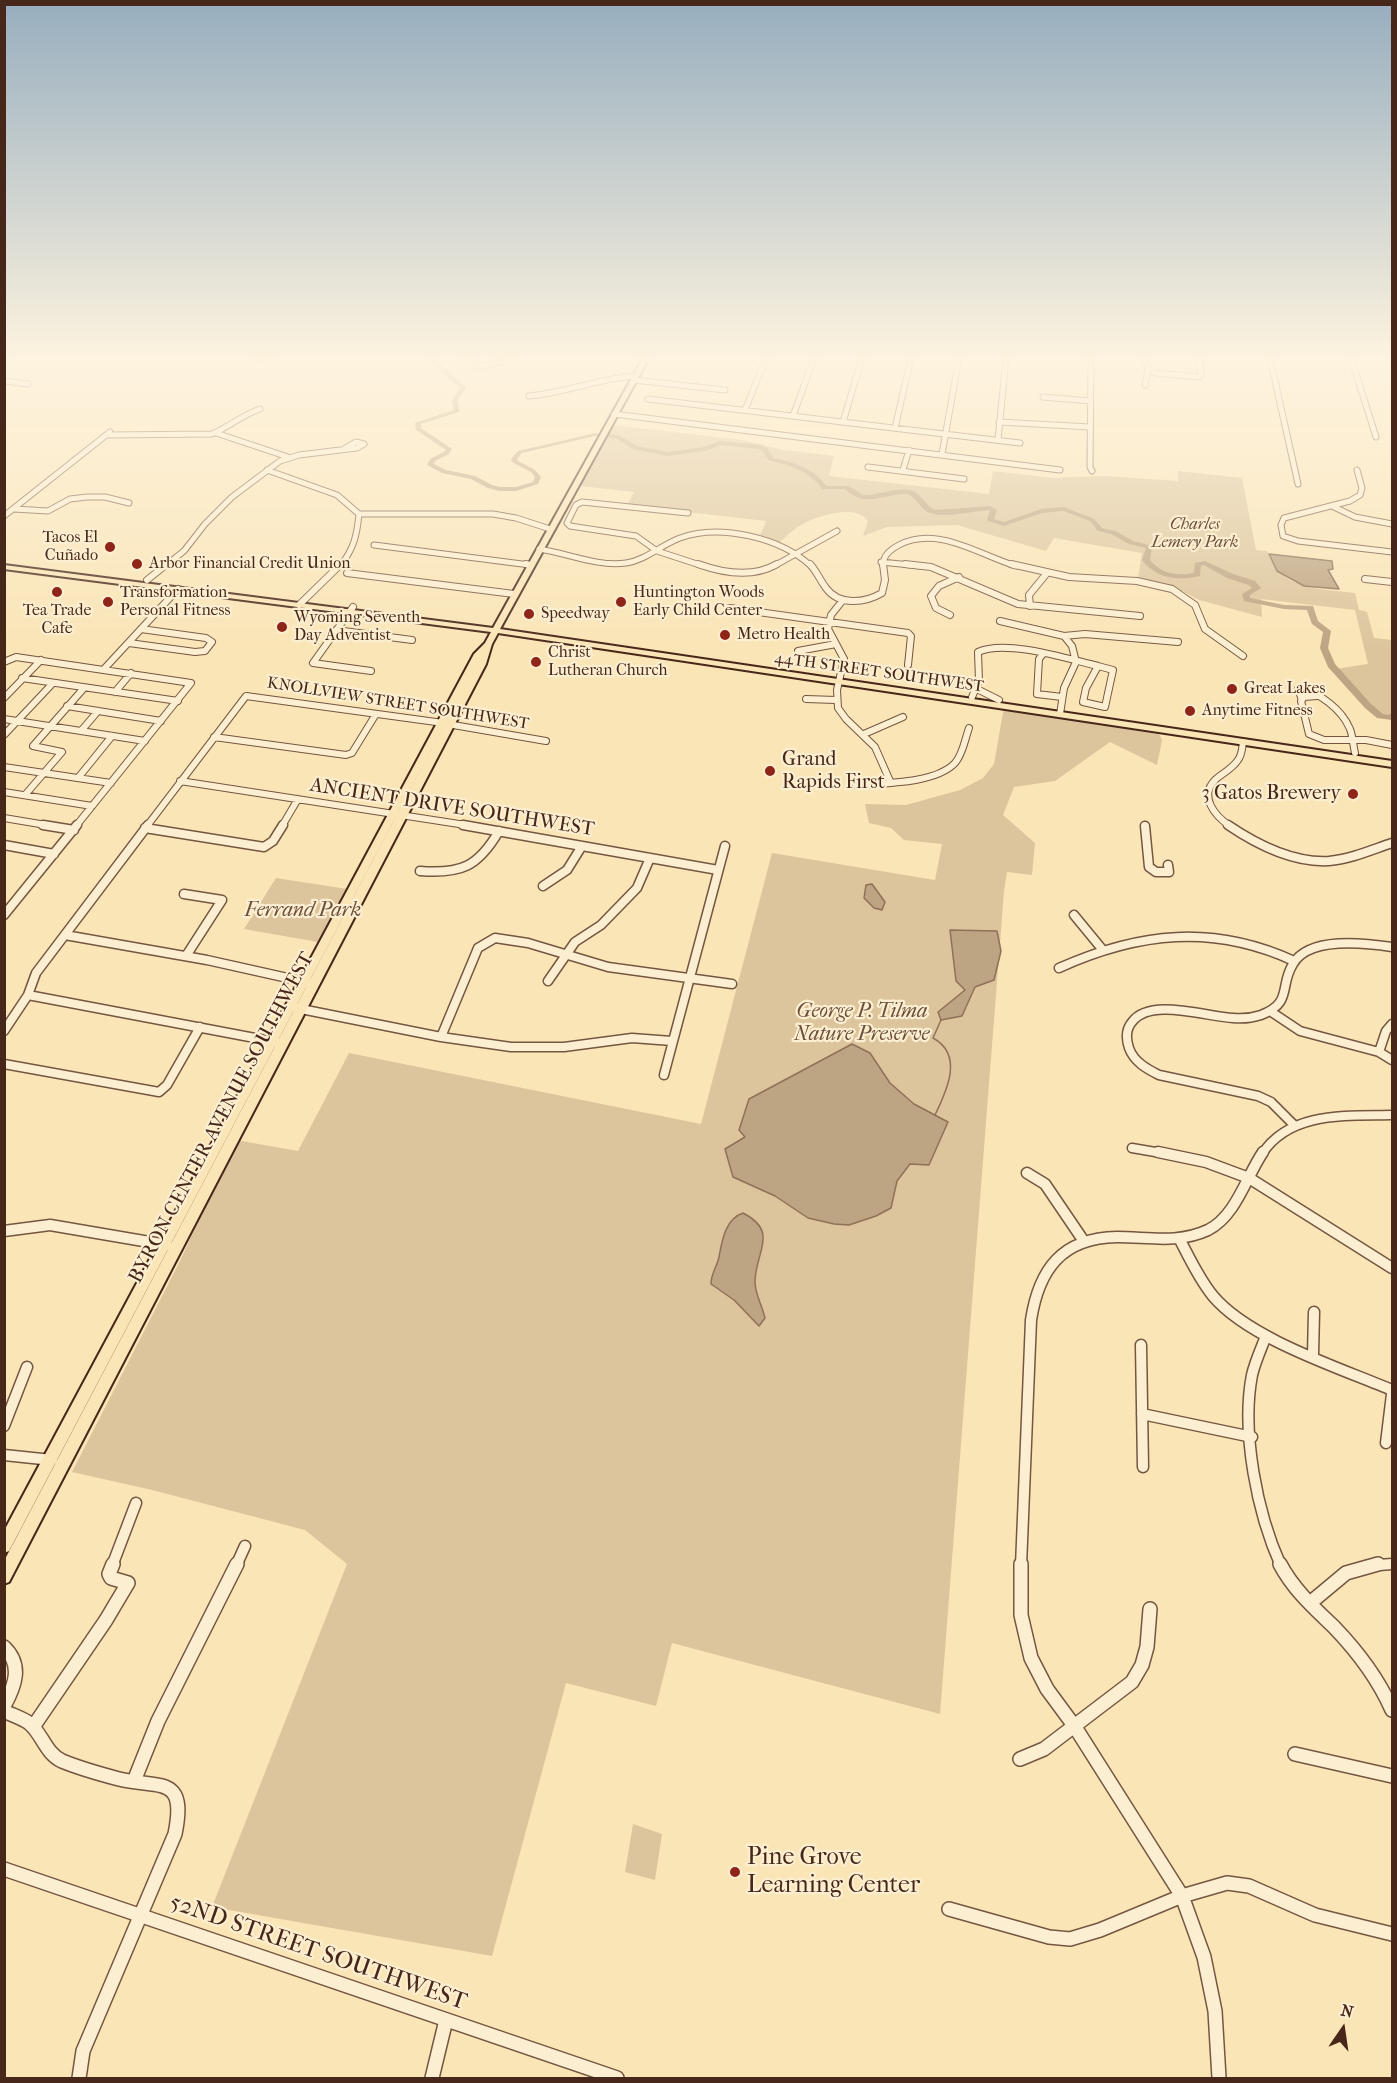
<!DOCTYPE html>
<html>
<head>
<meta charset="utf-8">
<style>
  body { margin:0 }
  #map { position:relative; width:1397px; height:2083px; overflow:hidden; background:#fae5b7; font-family:"IM FELL French Canon",serif }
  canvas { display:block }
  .frame { position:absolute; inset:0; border:6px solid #47271a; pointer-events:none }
  .north { position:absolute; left:1313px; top:1999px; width:60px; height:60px; -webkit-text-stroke:4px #fceed0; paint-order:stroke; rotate:13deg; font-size:16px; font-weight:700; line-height:24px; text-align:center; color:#47271a }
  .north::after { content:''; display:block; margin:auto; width:21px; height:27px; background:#47271a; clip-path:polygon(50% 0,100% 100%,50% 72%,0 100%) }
</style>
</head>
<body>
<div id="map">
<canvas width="1397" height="2083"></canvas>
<div class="frame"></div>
<div class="north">N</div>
</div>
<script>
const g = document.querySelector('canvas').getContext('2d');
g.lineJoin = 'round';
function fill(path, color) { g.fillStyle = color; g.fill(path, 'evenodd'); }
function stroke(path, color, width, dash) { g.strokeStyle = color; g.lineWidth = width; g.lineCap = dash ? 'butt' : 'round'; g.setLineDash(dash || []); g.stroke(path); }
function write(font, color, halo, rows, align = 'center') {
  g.font = font + ' "IM FELL French Canon",serif'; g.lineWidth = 4.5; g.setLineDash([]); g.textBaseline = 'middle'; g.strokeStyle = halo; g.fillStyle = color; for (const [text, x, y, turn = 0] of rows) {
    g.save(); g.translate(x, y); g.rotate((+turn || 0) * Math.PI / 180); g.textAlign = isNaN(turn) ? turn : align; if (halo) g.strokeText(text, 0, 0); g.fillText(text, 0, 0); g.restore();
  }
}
fill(new Path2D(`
  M613 425 742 440 784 450 834 456 829 476 989 494 993 471 1053 478 1106 476 1178 481V471L1242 478 1256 550 1267 551C1283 592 1317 588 1355 593L1359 610 1367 612 1374 638 1392 640V721C1369 709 1353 688 1335 669L1368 664 1355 610 1261 599 1262 617 1199 600 1171 585 1138 579 1142 553 1054 538 1046 551 957 525 887 527 863 536 868 521C857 504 819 515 805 523 794 528 787 536 778 544L759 538 766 521 627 505 634 492 580 486Z
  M1004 707 1159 734 1162 740 1157 765 1110 742 1055 781 1014 787 1003 815 1035 843 1032 875 1007 872 1004 891 940 1714 672 1643 656 1706 566 1683 492 1956 212 1907 347 1564 305 1530 152 1490 72 1472 180 1261 236 1140 298 1151 349 1053 701 1124 772 853 935 880 942 844 904 840 891 828 869 823 865 804 906 805 960 790 983 778 994 764Z
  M276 878 347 889 318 942 244 929Z
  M633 1824 662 1834 655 1880 625 1872Z`), '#dcc59c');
const water = new Path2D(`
  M1269 554 1332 561 1333 569 1328 570 1339 589 1304 586 1277 571Z
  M872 884 885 902 882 910 874 908 864 898 866 885Z
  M950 930 997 931 1001 951 994 980 975 987 962 1016 941 1020 938 1012 965 990 956 981Z
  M852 1044 870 1053 890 1083 914 1104 948 1122 929 1165 910 1164 897 1181 891 1208 876 1216 849 1225 834 1224 808 1218 775 1196 733 1177 725 1149 745 1137 739 1130 749 1099Z
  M743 1213C780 1232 755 1252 755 1282 755 1294 762 1305 765 1318L759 1326 734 1300 711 1284C711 1273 717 1267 719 1257 722 1241 725 1219 743 1213Z`);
fill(water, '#bda482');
stroke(water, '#8e7258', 1.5);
stroke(new Path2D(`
  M935 1115C947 1090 964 1055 933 1038L941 1020`), '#8e7258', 1.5);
fill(new Path2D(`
  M426 358H433L466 388 458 400 459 412 421 424V428L452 449 449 454 435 461 434 464 446 470 475 476 492 485 500 487H516L533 482 535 477 531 472 512 462 511 459 518 451 596 433 599 435 522 453 517 459 518 461 535 470 541 477 538 484 516 491H500L488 488 471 479 442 473 427 465 430 459 444 452 446 450 416 430 415 423 454 410 452 400 460 388Z
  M609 434 621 436 637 446 667 452 704 447 720 441 760 445 768 449 773 458C793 462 814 468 826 486H849L863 495C879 496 897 486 913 491 922 495 926 506 935 510L990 506 997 510 994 519 1004 522 1041 509 1064 507 1094 519 1102 528 1115 531 1133 541 1152 546 1150 560C1161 574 1177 576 1194 573L1195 563 1205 561 1233 574 1255 581 1261 588 1250 595V598L1284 605 1313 606 1318 621 1331 631 1328 648 1335 664 1371 704 1383 714 1388 715 1392 713V720L1377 718 1365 708 1328 667 1320 648 1323 632 1312 624 1307 610 1284 609 1244 601 1242 594 1252 588 1249 585 1227 578 1204 565 1201 566 1200 576C1177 581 1157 579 1142 560L1146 548 1129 544 1111 534 1098 531 1090 521 1063 511 1042 513 1004 526 988 521 987 520 990 511 989 510C973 511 939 520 926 511 919 506 916 498 908 494 884 493 866 509 845 489H822C809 470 789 465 768 460L763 451 759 449 721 445 705 451 667 456 633 449 617 439 607 437V435Z`), '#bda482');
const minorFar4 = new Path2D(`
  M256 358 271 360
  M465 358 480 367 515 358
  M1091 358 1090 467 1092 471
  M1144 358 1148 369 1145 385
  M1270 358 1298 484
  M1351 358 1376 437
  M4 361 8 358
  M1148 369 1156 373 1199 377 1201 375 1199 358
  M634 380 725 390
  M4 381 28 384
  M529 396C565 393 599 378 636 376
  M1043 397 1090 401
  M648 399 1020 443
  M745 410 766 358
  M614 414 1060 470
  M793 416 814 358
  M843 422 862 358
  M999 422 1090 427
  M895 428 911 358
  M216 433 288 457
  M106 435 212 434C229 427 242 415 260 409
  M998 440 1006 358
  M942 454 959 358
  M868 467 964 479
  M267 470 337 495 359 514C357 535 354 549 340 566
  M903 470 909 450
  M1357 470 1362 488 1360 495 1350 501 1284 518 1281 525 1283 536 1298 541 1392 552
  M1332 506 1355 517 1392 524
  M14 509 48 511 70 499 87 497H105L129 503
  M688 513 582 502 576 505 567 523 570 526 636 536 657 551 703 566
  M359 514H493L516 518 550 529
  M4 516 110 432
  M374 545 530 565
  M539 549C567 553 597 567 626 563 646 560 661 545 680 538 720 523 781 538 811 566
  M881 562 920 566
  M165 566 184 551 205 524 232 497 280 461 299 455 357 448 364 444 356 442 344 449
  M774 566 837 531
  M883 566C883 555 890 550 899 545 938 525 979 555 1016 566`);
const minorFar3 = new Path2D(`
  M526 564 530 565
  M698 564C723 573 753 578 777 564
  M810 564C817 572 820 580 826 588 839 606 865 603 882 593L885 580 883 564
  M905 564 931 567 1018 604 1140 616
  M1011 564 1069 577 1137 581 1172 589 1195 605 1205 629 1243 656
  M347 573 514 594
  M1365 579 1392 582
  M147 580 167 564
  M843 600 831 615 828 629 844 659 837 690 838 708 846 719 875 747 890 781
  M299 605 341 564
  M1030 606 1029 595 1047 573
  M353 607 313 663 371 671
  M730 608 908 633 911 636 908 665
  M950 615 936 608 931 596 939 586 959 577
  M1000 621 1064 636 1072 646 1076 662
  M336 630 412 640
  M1064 636 1085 634 1178 642
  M129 643 195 652 205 651 212 642 206 638 141 629
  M798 651 836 644
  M1043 654 1039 659 1037 694 1062 697
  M4 662 16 657 191 683 76 826
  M1098 666 1113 670 1105 707 1083 702 1086 688Z
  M104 669 178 589
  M22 678 178 701
  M977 689 999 700
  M115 692 131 673
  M1317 696 1304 697 1301 701 1309 734 1324 740H1366L1392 745
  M972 697 979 681 978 652C1006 639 1068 659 1098 666
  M4 698 41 660
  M806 699 836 700
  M1302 700 1298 689C1319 691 1342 710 1350 729 1353 737 1353 745 1355 753
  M67 706 161 721
  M1060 714 1064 688 1076 662
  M4 719 145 741
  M81 731 98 711
  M864 734 903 717
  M4 735 53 683
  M214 737 346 755 352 753 376 714
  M4 767 111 783
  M78 778 112 736
  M180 781 472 826
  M856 785C883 783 935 784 955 763 963 754 965 739 969 728
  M4 792 92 806
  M25 795 62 752 33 746 84 688
  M4 818 52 826
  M147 826 246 696 436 722 546 741
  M282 826 298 799
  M1230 826C1215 816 1198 796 1216 779 1223 773 1232 769 1238 760 1242 755 1242 749 1243 742`);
const minorFar2 = new Path2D(`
  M43 825 74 830
  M463 825 718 870
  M1228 825C1256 844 1294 863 1329 861 1351 859 1371 850 1392 843
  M1145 826 1149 867 1156 872H1169L1168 865
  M145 828 264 847 273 841 283 825
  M4 845 54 854
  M420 871C461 874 478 867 499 831
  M543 886 567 870 582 846
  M184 894 222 900 186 956
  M4 915 77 825
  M1074 915 1102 949
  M65 935 207 960 310 983
  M1059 968C1139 932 1213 924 1294 961
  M548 981 575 942 601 925 637 888 650 858
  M28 995 276 1042
  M296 1008 441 1037 511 1047H564L632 1038 672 1041
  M1270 1011 1300 1031 1379 1052 1392 1060
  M4 1031 28 995 36 973 148 825
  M441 1037 478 948 495 938 528 943 608 967 732 984
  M1379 1052 1386 1031 1392 1024
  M4 1064 159 1092 167 1085 200 1027
  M664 1075 725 846
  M1294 1125 1271 1102 1258 1096 1159 1075C1147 1069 1134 1062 1129 1048 1126 1039 1126 1029 1132 1022 1150 997 1207 1017 1233 1018 1243 1019 1252 1018 1261 1015 1293 1003 1279 986 1293 964 1309 936 1365 943 1392 947
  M1132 1148 1167 1154
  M1262 1154C1290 1111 1347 1116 1392 1115`);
const minorFar1 = new Path2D(`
  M1158 1152 1206 1162 1249 1178 1392 1268
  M1027 1173 1045 1184 1083 1240
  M4 1231 50 1225 167 1245
  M1180 1240C1190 1259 1199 1279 1213 1296 1249 1339 1340 1368 1392 1390
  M1266 1336C1261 1349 1255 1362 1252 1375 1241 1432 1257 1513 1281 1566
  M1141 1345 1143 1467
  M1313 1355 1314 1312
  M1142 1414 1252 1437
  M4 1426 27 1367
  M1386 1443 1392 1394
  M4 1455 52 1460
  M112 1566 136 1503
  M236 1566 245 1546
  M1021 1566 1031 1320C1039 1269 1062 1238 1117 1237 1148 1237 1178 1244 1208 1230 1236 1216 1246 1177 1263 1152
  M1366 1566 1392 1564`);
const minor = new Path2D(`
  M1021 1564V1615L1031 1658 1047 1689 1075 1727 1182 1896 1204 1957 1215 2011 1219 2078
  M1280 1564C1293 1589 1314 1608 1334 1627 1358 1652 1378 1678 1392 1710
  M1310 1603 1346 1573 1378 1564
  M4 1647C23 1665 15 1686 4 1706
  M4 1711C12 1715 22 1718 29 1723 42 1733 45 1753 62 1761 79 1768 100 1774 119 1779 160 1789 187 1774 175 1834L83 2051 79 2078
  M33 1727 106 1620 128 1583 111 1578 109 1574 113 1564
  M1295 1754 1392 1776
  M1020 1759 1044 1749 1132 1682 1142 1665 1147 1647 1150 1609
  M134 1781 158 1721 237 1564
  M4 1869 617 2078
  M949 1909 1049 1937 1070 1939 1100 1930 1182 1896 1227 1883 1249 1886 1315 1915 1392 1934
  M432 2078 446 2020`);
const major = new Path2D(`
  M643 358H649L500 629 1392 761V767L498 633 492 644 486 664 9 1582 4 1584V1561L480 657 9 1551 4 1553V1531L474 654 485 643 491 632 4 569V565L493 628Z`);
stroke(minorFar4, '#745641', 7);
stroke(minorFar3, '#745641', 8);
stroke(minorFar2, '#745641', 11);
stroke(minorFar1, '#745641', 13);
stroke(minor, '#745641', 16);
stroke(major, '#47271a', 4);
stroke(minorFar4, '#fceed0', 5);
stroke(minorFar3, '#fceed0', 6);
stroke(minorFar2, '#fceed0', 8);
stroke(minorFar1, '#fceed0', 10);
stroke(minor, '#fceed0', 13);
fill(major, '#fae5b7');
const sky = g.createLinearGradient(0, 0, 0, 650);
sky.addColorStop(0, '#97aebf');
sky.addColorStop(0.55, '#fdf3df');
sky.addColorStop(1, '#fdf3df00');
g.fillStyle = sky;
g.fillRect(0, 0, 1397, 650);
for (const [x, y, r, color] of [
  [110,547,6,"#8f2418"],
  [137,564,6,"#8f2418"],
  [57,592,6,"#8f2418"],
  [108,602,6,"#8f2418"],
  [621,602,6,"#8f2418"],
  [529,614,6,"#8f2418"],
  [282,627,6,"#8f2418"],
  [725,635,6,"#8f2418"],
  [536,662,6,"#8f2418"],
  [1232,689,6,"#8f2418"],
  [1190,711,6,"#8f2418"],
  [770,771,6,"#8f2418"],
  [1353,794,6,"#8f2418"],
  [735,1872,6,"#8f2418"]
]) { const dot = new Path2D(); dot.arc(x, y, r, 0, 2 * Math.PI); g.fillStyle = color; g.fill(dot); stroke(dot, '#fceed0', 2); }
write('italic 16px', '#6c4e3a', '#fceed0', [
  ["Charles",1195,525],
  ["Lemery Park",1195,543]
]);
write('16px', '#47271a', '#fceed0', [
  ["Tacos El",98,538,"right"],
  ["Cuñado",98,556,"right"],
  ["Arbor Financial Credit Union",149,564],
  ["Transformation",120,593],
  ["Personal Fitness",120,611],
  ["Huntington Woods",633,593],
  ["Early Child Center",633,611],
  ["Tea Trade",57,611,"center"],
  ["Cafe",57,629,"center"],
  ["Speedway",541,614],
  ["Wyoming Seventh",294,618],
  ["Day Adventist",294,636],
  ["Metro Health",737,635],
  ["Christ",548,653],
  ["Lutheran Church",548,671],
  ["Great Lakes",1244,689],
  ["Anytime Fitness",1202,711]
], 'left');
write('16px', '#47271a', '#fceed0', [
  ["44TH STREET SOUTHWEST",879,673,8],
  ["KNOLLVIEW STREET SOUTHWEST",398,704,9]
]);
write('20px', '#47271a', '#fceed0', [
  ["Grand",782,760],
  ["Rapids First",782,783],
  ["3 Gatos Brewery",1341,794,"right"]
], 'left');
write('20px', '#47271a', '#fceed0', [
  ["ANCIENT DRIVE SOUTHWEST",452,808,9],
  ["BYRON CENTER AVENUE SOUTHWEST",222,1118,-62]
]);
write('italic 20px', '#6c4e3a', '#fceed0', [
  ["Ferrand Park",303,911],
  ["George P. Tilma",862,1012],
  ["Nature Preserve",862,1035]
]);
write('24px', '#47271a', '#fceed0', [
  ["Pine Grove",747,1858],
  ["Learning Center",747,1886]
], 'left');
write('24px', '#47271a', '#fceed0', [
  ["52ND STREET SOUTHWEST",318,1953,19]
]);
</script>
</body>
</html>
